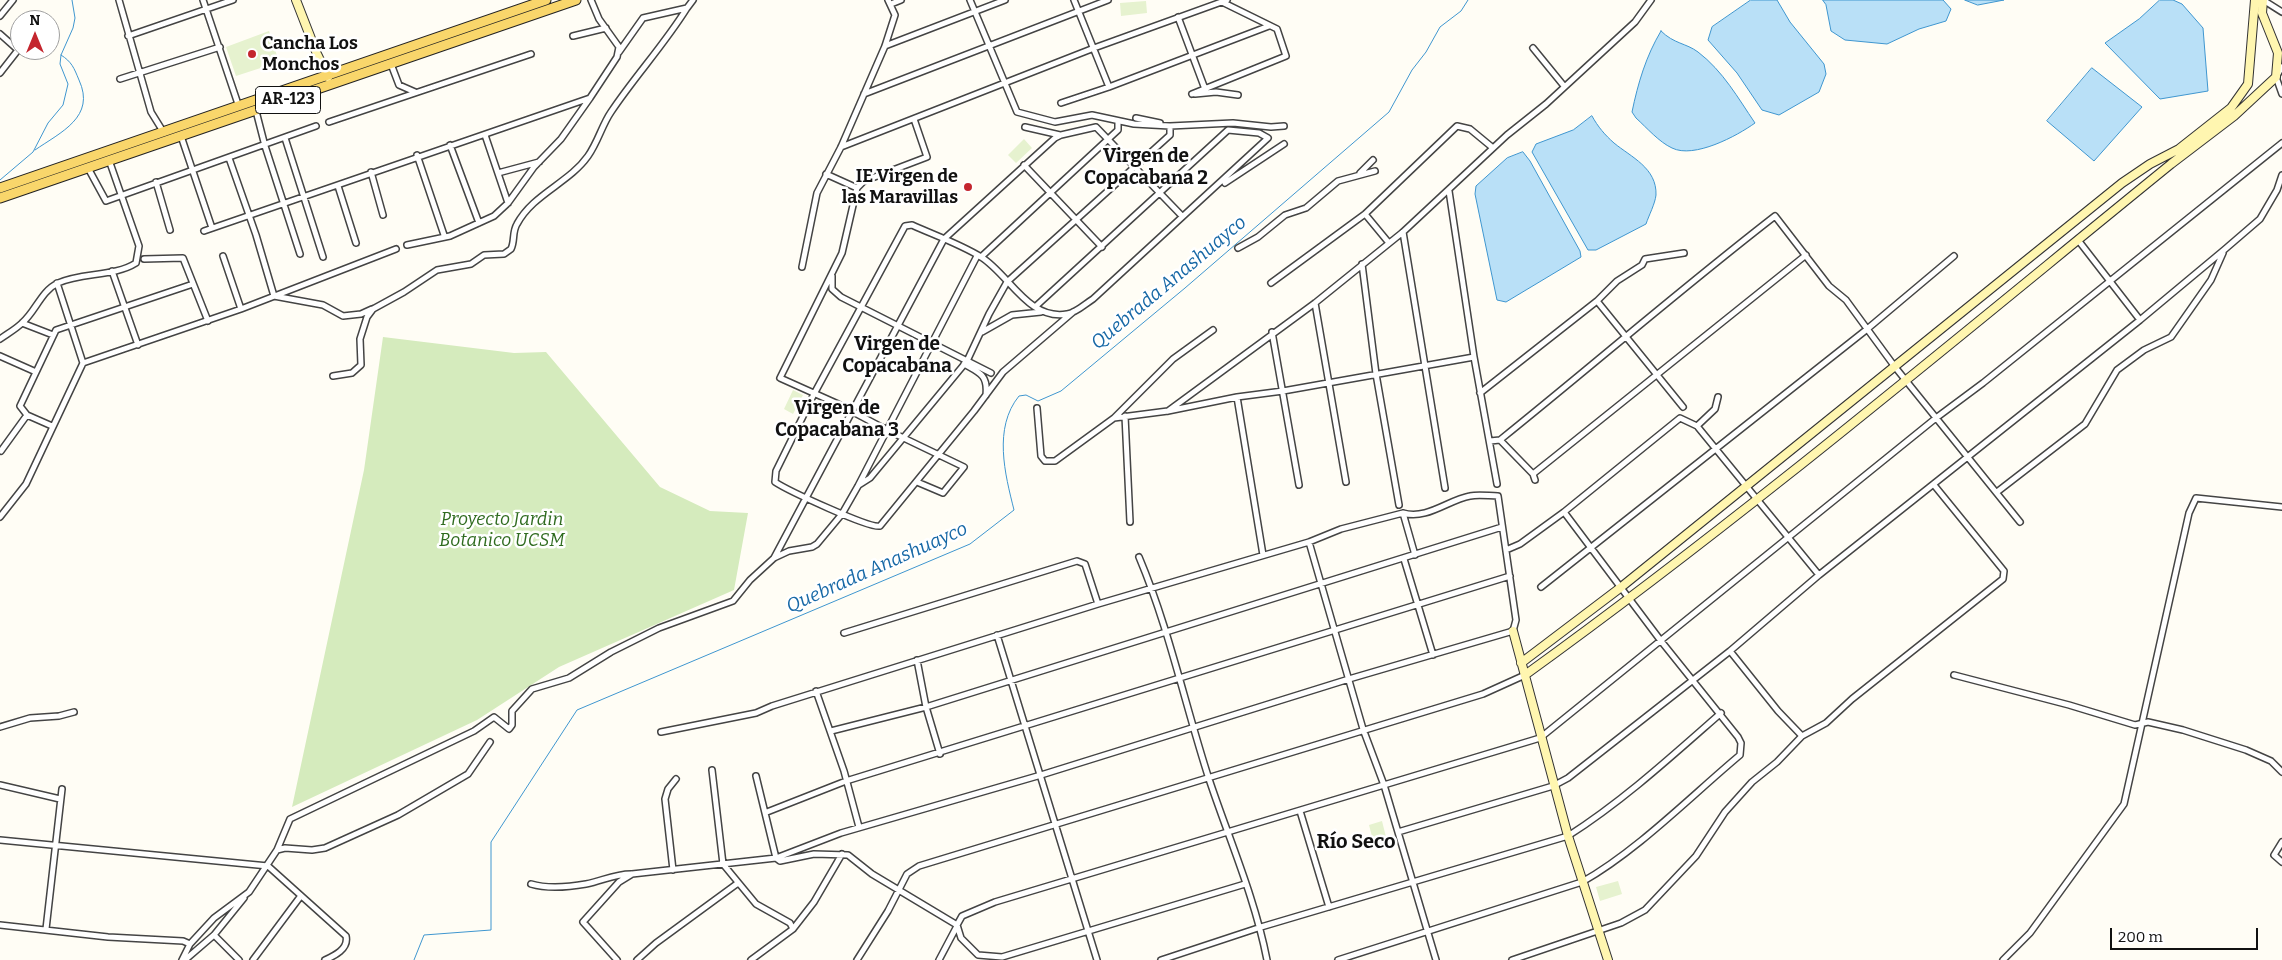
<!DOCTYPE html>
<html>
<head>
<meta charset="utf-8">
<style>
  body { margin:0 }
  #map { position:relative; width:2282px; height:960px; overflow:hidden; background:#fffdf5; font-family:Bitter,serif }
  canvas { display:block }
  .north { position:absolute; left:10px; top:10px; width:50px; height:50px; box-sizing:border-box; background:#fff; border:1px solid #a0a0a0; border-radius:50%; rotate:0deg; font-size:14px; font-weight:700; line-height:20px; text-align:center; color:#111 }
  .north::after { content:''; display:block; margin:auto; width:18px; height:22px; background:#c4262e; clip-path:polygon(50% 0,100% 100%,50% 72%,0 100%) }
  .scale { position:absolute; left:2110px; top:928px; width:148px; height:22px; box-sizing:border-box; border:2px solid #111; border-top:0; padding-left:6px; font-size:15px; line-height:18px; white-space:nowrap; color:#111; -webkit-text-stroke:4px #fff; paint-order:stroke }
</style>
</head>
<body>
<div id="map">
<canvas width="2282" height="960"></canvas>
<div class="north">N</div>
<div class="scale">200 m</div>
</div>
<script>
const g = document.querySelector('canvas').getContext('2d');
g.lineJoin = 'round';
function fill(path, color) { g.fillStyle = color; g.fill(path, 'evenodd'); }
function stroke(path, color, width, dash) { g.strokeStyle = color; g.lineWidth = width; g.lineCap = dash ? 'butt' : 'round'; g.setLineDash(dash || []); g.stroke(path); }
function write(font, color, halo, rows, align = 'center') {
  g.font = font + ' Bitter,serif'; g.lineWidth = 5; g.setLineDash([]); g.textBaseline = 'middle'; g.strokeStyle = halo; g.fillStyle = color; for (const [text, x, y, turn = 0] of rows) {
    g.save(); g.translate(x, y); g.rotate((+turn || 0) * Math.PI / 180); g.textAlign = isNaN(turn) ? turn : align; if (halo) g.strokeText(text, 0, 0); g.fillText(text, 0, 0); g.restore();
  }
}
fill(new Path2D(`
  M383 337 514 353 546 352 660 487 710 511 748 513 734 590 559 667 477 720 292 807 364 470Z`), '#d5ebbd');
fill(new Path2D(`
  M1146 1 1147 13 1121 16 1120 3Z
  M269 31 279 62 236 76 226 47Z
  M1024 139 1032 148 1016 163 1008 155Z
  M793 390 803 395 793 414 784 409Z
  M1382 821 1388 845 1375 848 1369 825Z
  M1618 881 1622 894 1600 901 1596 887Z`), '#e6f2cf');
const water = new Path2D(`
  M1751 0H1777L1790 22 1824 64 1826 74 1819 92 1779 115 1762 110 1737 73 1708 40 1712 27Z
  M1823 0H1943L1951 9 1946 21 1919 29 1887 44 1845 40 1831 31 1826 5Z
  M1965 0H2004L1978 5Z
  M2160 0H2173L2182 4 2203 28 2208 91 2160 99 2105 43 2139 19Z
  M1661 31C1674 44 1686 43 1698 52 1723 71 1738 98 1755 123 1737 136 1694 159 1672 148 1659 142 1647 128 1636 118L1632 112C1638 83 1646 56 1661 31Z
  M2092 68 2142 107 2094 161 2047 121Z
  M1592 116C1598 127 1605 135 1614 143 1631 157 1657 168 1656 195 1655 204 1649 215 1646 224L1596 250H1588L1532 152 1536 144 1573 130Z
  M1523 152 1530 161 1580 251 1581 257 1506 302 1497 300 1475 194 1476 186 1507 158Z`);
fill(water, '#b9e0f7');
stroke(water, '#3f96cf', 1);
stroke(new Path2D(`
  M35 150C61 132 96 117 79 80 74 68 72 62 61 55
  M0 180 33 152 48 123 63 105 68 84 60 64 61 55 73 28 75 18 72 0
  M414 960 424 935 491 930V842L577 710 970 544 1014 510C1005 474 993 428 1019 396L1026 395 1038 401 1061 391 1185 288 1389 112 1412 70 1426 52 1440 27 1461 11 1468 0`), '#3f96cf', 1);
const street = new Path2D(`
  M119 0 151 112 164 133
  M203 0 239 107
  M970 0 1017 112 1055 122 1092 115 1134 124 1170 126
  M2263 0 2282 12
  M891 4 901 0
  M0 16 13 0
  M1178 17 1205 89
  M0 34 18 50 0 73
  M128 36 233 0
  M573 36 606 28
  M885 46 1005 0
  M1533 48 1564 86
  M619 52 643 18 687 8 693 0
  M391 64 399 85 415 92
  M2282 67 2276 77 2282 94
  M120 79 220 47
  M1109 87 1269 26
  M864 94 1108 0
  M1192 94 1286 56 1277 29 1222 2
  M1195 94 1216 92 1238 95
  M1061 103 1109 87 1074 0
  M256 111 265 146 300 254
  M1136 118 1160 123
  M914 119 927 157 864 181 857 188 842 253 780 378 838 404 887 430 964 467 943 493 917 482
  M329 122 531 54
  M1025 127 1060 135
  M485 135 508 203
  M181 136 212 228
  M285 138 323 257
  M450 145 479 223
  M841 147 1094 48 1227 0
  M417 155 444 235
  M229 158 256 235 274 296 323 305 343 316 361 314 372 309
  M1024 165 1102 247
  M88 168 106 201 316 126
  M371 172 383 215
  M498 173 539 162
  M1360 173 1373 160
  M826 174 857 188
  M156 182 170 230
  M1225 183 1284 144
  M338 186 356 243
  M1449 191 1474 357 1497 484
  M1365 214 1389 243
  M204 231 590 98 617 57 619 47 599 19 591 0
  M1403 232 1445 488
  M2078 240 2140 320
  M407 245 450 236 494 216 508 203 534 167 561 139 590 98
  M1238 248 1258 237 1285 215 1306 208 1338 181 1375 171
  M223 256 241 309
  M981 257 1118 130V121
  M144 259 183 258 208 321
  M1362 264 1376 374 1399 505
  M802 267 817 193 841 147 885 46 895 15 888 0
  M112 271 138 345
  M832 276V289L841 297 991 373
  M57 283 83 363
  M1271 283 1365 214 1457 126 1470 129 1493 148
  M1597 301 1683 407
  M1315 303 1346 482
  M1035 307 1228 130 1259 133 1268 138 1093 299C1085 304 1076 313 1067 314 1028 321 1009 274 981 257 960 244 934 235 912 225L905 226 814 394 776 471 775 482C787 490 870 529 880 526L974 411 1003 372 1073 312
  M22 323 53 335
  M982 332 1012 315 1041 312
  M1272 332 1299 485
  M0 339C7 334 16 329 22 323 36 311 41 291 58 283 82 272 114 277 136 263L139 246 109 160
  M0 356 36 372
  M964 364C980 373 988 375 986 395
  M333 376 352 373 361 365 360 339 367 317 373 309 404 292 437 270 471 264 484 255 504 254 511 249C515 241 512 232 517 224 533 194 569 183 588 156 598 142 602 125 611 112 635 76 664 45 687 8
  M1480 393 1597 301 1617 281 1642 265 1645 259 1684 253
  M1237 397 1263 555
  M1037 408 1041 456 1045 461H1055L1114 418 1168 411 1237 397 1283 391 1474 357
  M1168 411 1315 303 1403 232 1507 135 1546 104 1635 22 1651 0
  M1125 416 1130 522
  M1114 418 1173 359 1213 330
  M52 426 27 415 20 406 56 330 193 284
  M1697 426 1715 409 1718 397
  M1500 440C1592 366 1682 288 1775 216L1829 286 1846 300 1895 367 2020 522
  M1490 441 1500 440 1533 474 1535 480
  M1 451 27 415
  M1533 474 1806 255
  M859 485 870 478 967 361 989 314 1007 282 1170 135V126L1233 123 1271 127 1284 126
  M1997 492 2085 424 2117 370 2144 350 2171 337 2211 280 2223 253
  M1564 512 1680 418 1697 426 1819 575
  M1403 513 1415 555
  M0 517 26 484 83 363 241 309 396 249
  M1309 542 1363 729 1384 785 1436 960
  M1139 557C1169 628 1185 705 1209 779 1229 839 1255 898 1267 960
  M774 558 944 239 1055 138 1061 135 1096 127 1182 216
  M1404 559 1433 655
  M1541 587 1866 330 1954 256
  M844 633 1077 561 1085 564 1098 604
  M997 635 1097 960
  M1730 651 1778 711 1802 736
  M917 660 926 707 940 754
  M1954 675 2069 705 2135 725 2148 722 2183 730 2246 750 2271 761 2282 772
  M816 691 844 771 859 827
  M0 727 30 718 59 716 74 712
  M831 731 926 707 1502 527
  M712 770 723 864 756 904 790 923 793 929
  M756 776 776 858 780 861 814 854 848 855 872 874 957 925 962 916 995 902 1540 738 1936 418 1983 383 2282 143
  M0 785 60 799
  M1300 811 1329 907
  M767 812 846 781 1510 576
  M1398 832 1553 786 1568 778 1730 651 1819 575 2140 320 2224 250 2260 219 2277 190 2282 175
  M0 840 268 866 346 936C349 949 334 956 325 960
  M2282 842 2274 855 2282 862
  M277 850 290 819 474 731 494 717 509 729 512 725V711L532 689 569 678 611 652 659 628 733 601 750 580 774 558 789 551 812 547 817 544 842 514 858 486 977 256
  M673 870 665 799 668 789 676 779
  M531 884C548 889 569 887 586 884 602 881 614 874 631 874
  M0 925 108 937 183 941 190 944
  M957 925 961 938 978 955 1002 957 1245 884
  M46 929 62 789
  M214 935 239 960
  M182 960 190 944 214 918 249 892 277 850 285 848 312 850 325 848 398 815 468 774 490 742
  M185 960 214 935 244 898
  M253 960 300 897
  M617 960 583 922 619 882 632 874 776 858 841 833 1041 775 1349 679 1513 631 1516 620 1498 496C1489 496 1479 494 1470 496 1448 500 1427 520 1403 513L1341 529 1309 542 1098 604 772 706 756 713 661 732
  M637 960 656 943 738 883
  M751 960 793 929 814 902 842 854
  M857 960 888 911 907 874 919 866 1483 694 1525 675
  M939 960 957 926
  M1161 960 1261 927 1568 836C1623 801 1672 756 1721 713
  M1338 960 1582 882C1637 851 1691 796 1740 755L1741 743 1738 737 1661 641 1564 512 1520 544 1506 550
  M1512 960 1621 923 1645 910 1696 856 1725 812 1752 782 1777 762 1802 736 1826 723 1852 699 2003 579 2004 571 1934 485
  M2003 960 2030 933 2124 804 2189 513 2196 498 2282 507`);
const secondary = new Path2D(`
  M296 0 317 54 328 77
  M1513 631 1568 836 1608 960
  M1521 663 1620 588 2122 183 2150 164 2179 149 2231 108 2248 84 2255 0
  M1525 675C1748 514 1958 337 2171 164L2234 116 2276 77 2278 53 2262 13 2263 0`);
const primary = new Path2D(`
  M0 188 546 0
  M0 198 576 0`);
stroke(street, '#444', 8);
stroke(secondary, '#333', 10);
stroke(primary, '#222', 11);
stroke(street, '#fff', 5);
stroke(secondary, '#fff6b0', 8);
stroke(primary, '#f9d66b', 9);
for (const [x, y, r, color] of [
  [252,54,5,"#c4262e"],
  [968,187,5,"#c4262e"]
]) { const dot = new Path2D(); dot.arc(x, y, r, 0, 2 * Math.PI); g.fillStyle = color; g.fill(dot); stroke(dot, '#fff', 2); }
for (const [x, y, w] of [
  [288,100,65]
]) { const box = new Path2D(); box.roundRect(x - w / 2, y - 13.5, w, 27, 4); g.fillStyle = '#fff'; g.fill(box); stroke(box, '#111', 1); }
write('bold 16px', '#111', null, [
  ["AR-123",288,100]
]);
write('bold 18px', '#111', '#fff', [
  ["Cancha Los",262,44],
  ["Monchos",262,65],
  ["IE Virgen de",958,177,"right"],
  ["las Maravillas",958,198,"right"]
], 'left');
write('italic 18px', '#2f6b1f', '#fff', [
  ["Proyecto Jardin",502,520],
  ["Botanico UCSM",502,541]
]);
write('bold 19px', '#111', '#fff', [
  ["Virgen de",1146,157],
  ["Copacabana 2",1146,179],
  ["Virgen de",897,345],
  ["Copacabana",897,367],
  ["Virgen de",837,409],
  ["Copacabana 3",837,431]
]);
write('italic 19px', '#1768a6', '#fff', [
  ["Quebrada Anashuayco",1169,283,-40],
  ["Quebrada Anashuayco",877,568,-24]
]);
write('bold 20px', '#111', '#fff', [
  ["Río Seco",1356,842]
]);
</script>
</body>
</html>
